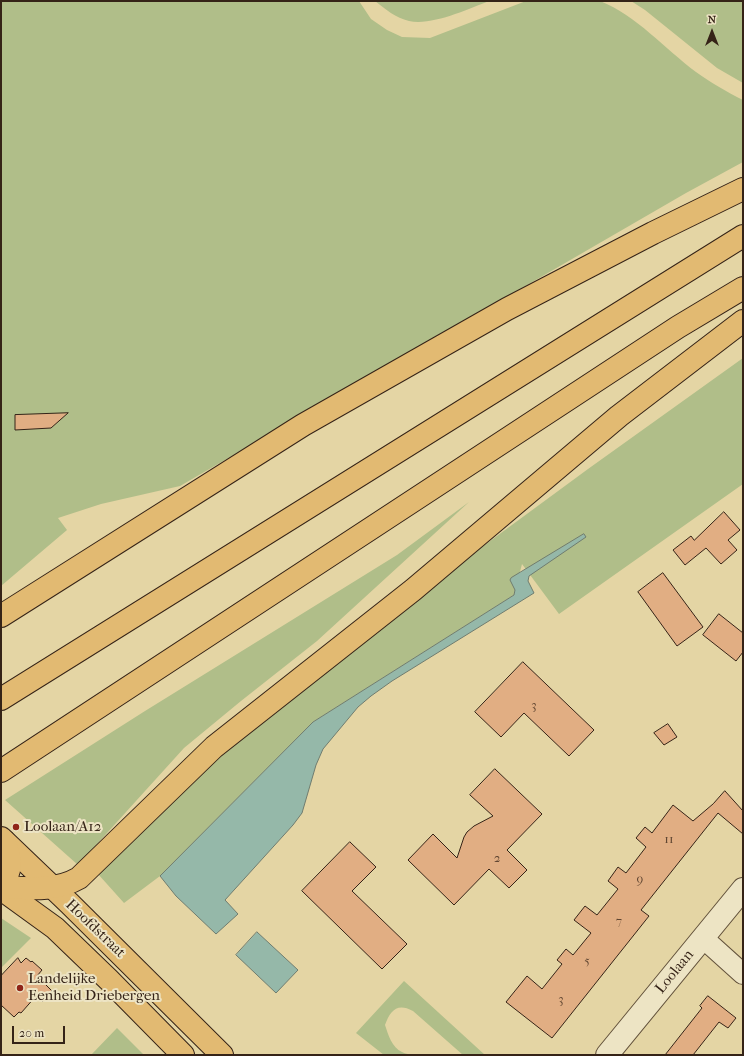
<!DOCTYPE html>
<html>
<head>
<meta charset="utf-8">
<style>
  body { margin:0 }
  #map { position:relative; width:744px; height:1056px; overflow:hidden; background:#e4d5a4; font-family:"IM FELL French Canon",serif }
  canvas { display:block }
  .frame { position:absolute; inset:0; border:2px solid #352317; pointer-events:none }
  .north { position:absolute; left:692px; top:12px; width:40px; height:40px; -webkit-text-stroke:3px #ede4c4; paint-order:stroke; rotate:0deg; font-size:11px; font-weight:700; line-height:16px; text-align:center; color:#352317 }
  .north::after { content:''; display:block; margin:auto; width:14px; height:18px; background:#352317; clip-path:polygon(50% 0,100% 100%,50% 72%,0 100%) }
  .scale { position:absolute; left:12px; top:1026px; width:53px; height:18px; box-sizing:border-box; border:2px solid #352317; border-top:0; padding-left:5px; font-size:12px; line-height:14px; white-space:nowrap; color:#352317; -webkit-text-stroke:3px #ede4c4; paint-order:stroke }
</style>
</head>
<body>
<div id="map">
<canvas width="744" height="1056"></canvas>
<div class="frame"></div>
<div class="north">N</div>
<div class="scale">20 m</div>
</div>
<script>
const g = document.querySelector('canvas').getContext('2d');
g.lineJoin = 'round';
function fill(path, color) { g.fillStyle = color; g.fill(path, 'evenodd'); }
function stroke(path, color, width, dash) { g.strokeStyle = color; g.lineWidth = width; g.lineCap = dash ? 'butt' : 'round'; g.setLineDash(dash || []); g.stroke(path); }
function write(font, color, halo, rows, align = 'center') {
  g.font = font + ' "IM FELL French Canon",serif'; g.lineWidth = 4; g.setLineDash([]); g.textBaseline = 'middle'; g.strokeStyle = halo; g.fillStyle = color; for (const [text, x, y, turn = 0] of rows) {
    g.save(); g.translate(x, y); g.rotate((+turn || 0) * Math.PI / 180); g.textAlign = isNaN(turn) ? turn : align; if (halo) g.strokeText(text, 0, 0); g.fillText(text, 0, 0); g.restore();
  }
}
fill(new Path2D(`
  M1 1H359L371 19 387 30 402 37 430 38 526 1H600C637 16 664 48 696 72 710 82 727 92 743 100V162L686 193 180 486 101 504 58 518 67 530 1 586Z
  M375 1H489C468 9 432 26 409 21 396 18 385 9 375 1Z
  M631 1H743V83L717 68 645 10Z
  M743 358V484L559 614 522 564 514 595 313 722 160 876 124 903 98 874 207 760 467 558 588 469Z
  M469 502 317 641 241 701 184 748 78 865 5 800 145 711 397 555Z
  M1 918 31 938 1 968Z
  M404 981 485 1055H463L413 1011C397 1002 390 1011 385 1025 388 1034 392 1048 402 1052 405 1054 410 1054 414 1055H384L356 1033Z
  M117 1028 144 1055H91Z`), '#b0be89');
const water = new Path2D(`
  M584 534 586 537 529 576 528 581 534 593 392 681 371 696 358 707 323 749 316 765 302 813 293 825 225 900 238 914 216 934 176 896 160 876 313 722 514 595 515 590 510 580 511 578Z
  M257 932 298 970 276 993 236 955Z`);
fill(water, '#95b8a9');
stroke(water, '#6f7c6f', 1);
const building = new Path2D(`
  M68 413 51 428 15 430V415Z
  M724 512 740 530 728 540 737 550 721 564 706 548 685 565 673 550 691 536 694 540Z
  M663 573 703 627 677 646 638 592Z
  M719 614 743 633V652L736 661 703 635Z
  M523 662 594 730 569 756 524 713 501 737 475 712Z
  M668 724 677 737 664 745 654 733Z
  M495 769 542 814 507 850 527 870 509 888 489 869 454 905 408 860 433 834 457 858 464 837 467 832 474 826 493 816 470 795Z
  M725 791 743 811V834L718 813 641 910 649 916 552 1038 506 1002 527 976 542 989 562 964 557 960 566 949 573 955 591 933 574 920 585 906 597 915 618 889 608 881 618 867 626 873 646 847 636 838 645 827 652 833 673 805 693 821 713 804Z
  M350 842 376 867 352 891 407 944 382 969 302 891Z
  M18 958 21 963 26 958 31 962 32 961 42 970 37 976 52 991 42 1002 36 996 21 1013 19 1012 14 1017 1 1005V976Z
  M708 996 736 1018 728 1028 719 1022 693 1055H665L702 1008 700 1006Z`);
fill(building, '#e1ae83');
stroke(building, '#352317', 1);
const minor = new Path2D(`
  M703 938 743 974`);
const tertiary = new Path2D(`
  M607 1055 743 889`);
const primary = new Path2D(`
  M1 838 70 904 222 1055
  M1 889 55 928 109 980 183 1055`);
const motorway = new Path2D(`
  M1 616 303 425 507 309 653 233 743 189
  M1 699 743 236
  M1 771 678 327 743 288
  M1 884C14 871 10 856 4 841
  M1 887C27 888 55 892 79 878L214 747 413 590 619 416 743 321`);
stroke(minor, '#61503a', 22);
stroke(tertiary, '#61503a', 24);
stroke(primary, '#352317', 24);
stroke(motorway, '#352317', 24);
stroke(minor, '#ede4c4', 20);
stroke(tertiary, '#ede4c4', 22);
stroke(primary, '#e2ba72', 22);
stroke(motorway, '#e2ba72', 22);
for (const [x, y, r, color] of [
  [16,827,4,"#8f2418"],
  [20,988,4,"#8f2418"]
]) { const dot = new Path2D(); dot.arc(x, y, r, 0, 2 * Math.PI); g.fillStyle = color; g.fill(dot); stroke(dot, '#ede4c4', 1.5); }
write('13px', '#604632', null, [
  ["3",534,706],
  ["11",669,840],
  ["2",497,859],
  ["9",640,880],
  ["7",619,922],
  ["5",587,962],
  ["3",561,1000]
]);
write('15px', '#352317', '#ede4c4', [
  ["Loolaan/A12",24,827],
  ["Landelijke",28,979],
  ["Eenheid Driebergen",28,996]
], 'left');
write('15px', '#352317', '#ede4c4', [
  ["Hoofdstraat",95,929,44],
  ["Loolaan",675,972,-51]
]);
</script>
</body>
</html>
